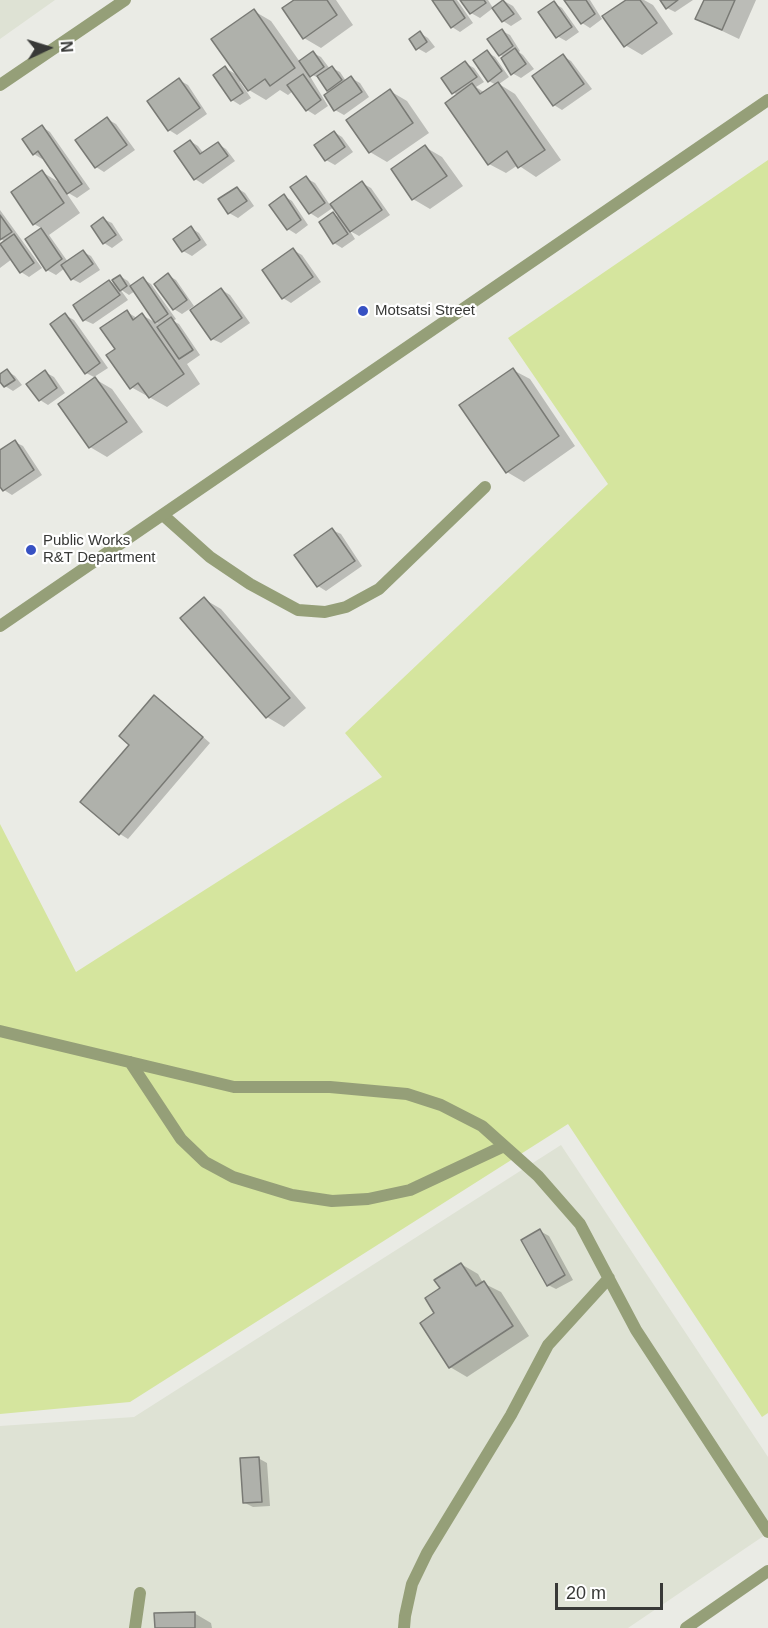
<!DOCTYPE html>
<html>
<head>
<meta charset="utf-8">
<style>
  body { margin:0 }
  #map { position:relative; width:768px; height:1628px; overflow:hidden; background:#eaebe5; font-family:Helvetica,sans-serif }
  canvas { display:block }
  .north { position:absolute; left:18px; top:18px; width:60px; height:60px; -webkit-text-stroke:4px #fff; paint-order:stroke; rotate:86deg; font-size:16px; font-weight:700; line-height:24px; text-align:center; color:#383937 }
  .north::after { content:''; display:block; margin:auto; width:21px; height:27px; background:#383937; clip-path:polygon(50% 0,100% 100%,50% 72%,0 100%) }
  .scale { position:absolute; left:555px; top:1583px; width:108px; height:27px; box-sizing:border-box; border:3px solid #383937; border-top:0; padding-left:8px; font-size:18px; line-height:21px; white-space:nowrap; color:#383937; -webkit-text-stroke:4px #fff; paint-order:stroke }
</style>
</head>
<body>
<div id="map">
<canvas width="768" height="1628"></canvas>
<div class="north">N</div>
<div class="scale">20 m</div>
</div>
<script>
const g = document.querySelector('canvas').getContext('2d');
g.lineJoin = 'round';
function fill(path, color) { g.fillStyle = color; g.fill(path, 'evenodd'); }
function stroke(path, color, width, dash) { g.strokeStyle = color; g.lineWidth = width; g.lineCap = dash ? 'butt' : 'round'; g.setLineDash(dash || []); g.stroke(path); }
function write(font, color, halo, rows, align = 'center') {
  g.font = font + ' Helvetica,sans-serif'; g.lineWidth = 4.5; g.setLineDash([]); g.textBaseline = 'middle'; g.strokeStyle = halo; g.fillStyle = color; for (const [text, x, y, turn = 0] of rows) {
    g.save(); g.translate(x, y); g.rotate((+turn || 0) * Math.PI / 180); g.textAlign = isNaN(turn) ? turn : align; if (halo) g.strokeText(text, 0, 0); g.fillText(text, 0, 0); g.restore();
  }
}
fill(new Path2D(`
  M0 0H55L0 39Z
  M561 1145 768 1457V1533L628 1628H0V1426L134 1417Z`), '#dee2d4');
fill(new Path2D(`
  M768 160V1413L762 1417 568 1124 130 1402 0 1414V824L76 972 382 777 345 733 608 484 508 338Z`), '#d5e59e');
fill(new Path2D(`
  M296 0H336L353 25 321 48 304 38Z
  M434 0H457L473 23 460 32 452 27Z
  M462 0H488L493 8 480 18 471 13Z
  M566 0H590L602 19 590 28 582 23Z
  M629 0H644L653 5 673 34 642 55 625 45Z
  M662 0H693L675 12 667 8Z
  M705 0H756L739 39 697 19Z
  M504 1 513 6 522 19 511 26 503 21 494 8Z
  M554 3 562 8 579 32 566 41 557 36Z
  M254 11 271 21 300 62 313 53 321 57 330 69 332 68 340 72 346 81 351 78 360 83 369 97 344 115 335 110 332 92 321 79 308 73 328 106 315 115 307 110 293 91 288 95 280 90 266 100 249 90 242 80 240 82 251 98 240 105 232 100 225 68 239 76Z
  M502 31 510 35 520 51 519 52 523 55 534 69 521 78 512 73 505 57 500 55Z
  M420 33 428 38 435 47 426 53 417 48Z
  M487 52 495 57 509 77 499 84 515 94 561 160 536 177 518 165 506 173 489 164 458 95 454 93 465 63 474 68 484 82 476 87 485 93 496 85 489 81Z
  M563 56 571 61 592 89 562 110 554 105Z
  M179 80 188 85 207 114 177 135 169 130Z
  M390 91 407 101 429 133 387 162 370 152 349 120Z
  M107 119 116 124 135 150 104 172 96 167Z
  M42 127 50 132 90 189 77 198 65 191 80 213 49 235 68 262 83 252 91 256 100 270 80 283 72 279 65 268 56 275 47 270 27 240 43 229 34 224 42 172 62 184 44 157 42 159 34 154Z
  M334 132 342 137 353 152 335 165 326 160 316 145Z
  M190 141 198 146 204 154 218 144 226 149 235 161 203 184 195 179Z
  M425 147 442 157 463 186 430 209 413 199Z
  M306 178 315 183 330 205 362 183 371 188 390 215 359 236 350 231 355 239 342 248 334 243 333 214 343 219 334 207 318 218 310 213Z
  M237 188 245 193 254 206 238 218 229 213Z
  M284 196 292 201 308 225 296 234 288 229Z
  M0 210 42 268 29 277 21 272 12 259 0 268V245L5 242 0 238Z
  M103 219 112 223 123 240 112 248 104 243Z
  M191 228 199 233 207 245 192 256 183 251Z
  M293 250 302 255 321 282 291 303 283 298Z
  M168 275 176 280 194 306 182 314 174 309Z
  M120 276 128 281 132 287 143 279 151 284 176 319 173 321 179 324 200 355 187 364 200 384 167 407 131 387 117 350 127 312 137 318 142 315 158 324 135 291 129 295 120 289 128 300 93 324 84 320 110 281 119 287Z
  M222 290 230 295 250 323 221 343 212 339Z
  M65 315 74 320 108 368 94 377 86 373Z
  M513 370 530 379 575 446 524 482 507 472Z
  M7 371 15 376 22 385 13 391 5 386 0 380V376Z
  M45 372 54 377 65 393 48 405 40 400 28 384Z
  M95 379 112 389 143 432 107 457 90 447Z
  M15 442 23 446 42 475 12 495 4 490 0 484V452Z
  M332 530 341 534 362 566 326 591 318 586Z
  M204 599 221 609 306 708 284 727 267 717Z
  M154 697 163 702 210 743 128 839 120 834Z
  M540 1231 549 1236 573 1280 556 1289 548 1285Z
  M461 1264 478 1274 483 1283 501 1292 529 1336 467 1377 450 1367 436 1314 442 1289Z
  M258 1458 267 1463 270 1506 253 1507 245 1503Z
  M194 1613 211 1623 212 1628H157Z`), '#0003');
const building = new Path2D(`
  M294 0H327L337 15 303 39 282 8Z
  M432 0H453L465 18 451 28Z
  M460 0H484L486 3 470 14Z
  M503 0 514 14 502 22 492 8Z
  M564 0H586L595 14 581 24Z
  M626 0H640L657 23 624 47 602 16Z
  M660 0H678L666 9Z
  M704 0H735L722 30 695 19Z
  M554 1 572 27 556 38 538 12Z
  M254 9 295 68 270 86 265 79 248 91 211 39Z
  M502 29 513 46 499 56 487 39Z
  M420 31 427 42 416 50 409 39Z
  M515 48 526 64 511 75 501 58Z
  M487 50 502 71 488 82 473 60Z
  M313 51 324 67 310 77 299 61Z
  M563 54 584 84 553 106 532 76Z
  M465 61 477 77 452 94 441 78Z
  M225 66 243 93 231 101 213 75Z
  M332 66 342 80 327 91 317 76Z
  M303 74 321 100 306 111 287 85Z
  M351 76 362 92 334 111 324 95Z
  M179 78 200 108 168 131 147 101Z
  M498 82 545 150 518 168 507 151 488 165 445 103 472 83 480 94Z
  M390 89 413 123 369 153 346 120Z
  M107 117 127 145 95 168 75 140Z
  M42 125 82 184 67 194 38 151 33 155 22 139Z
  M334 131 345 147 325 161 314 145Z
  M190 140 200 154 218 142 228 156 194 180 174 151Z
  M425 145 447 176 412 200 391 169Z
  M42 170 64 203 33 225 11 192Z
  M306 176 325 203 309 214 290 187Z
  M362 181 382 210 350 232 330 204Z
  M237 187 247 201 228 214 218 199Z
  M284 194 301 220 287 230 269 205Z
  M333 212 348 234 333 244 319 222Z
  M0 215 12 232 0 240Z
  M103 217 116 235 103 244 91 226Z
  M191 226 200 240 182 252 173 239Z
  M41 228 62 259 46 271 25 239Z
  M14 234 34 263 20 273 0 244Z
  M293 248 313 277 282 299 262 270Z
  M83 250 93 264 71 280 61 265Z
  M168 273 187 300 173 310 154 284Z
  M120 275 127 286 120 291 112 280Z
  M143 277 168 314 155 323 130 286Z
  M109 280 120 295 83 321 73 305Z
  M221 288 242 318 211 340 190 310Z
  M127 310 133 320 142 313 184 374 149 398 138 383 130 389 106 355 115 349 100 328Z
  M65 313 100 363 85 374 50 324Z
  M171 317 193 350 179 359 157 327Z
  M513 368 559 436 506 473 459 405Z
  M7 369 15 380 4 387 0 382V374Z
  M45 370 57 388 39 401 26 384Z
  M95 377 127 422 89 448 58 404Z
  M15 440 34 470 3 491 0 487V450Z
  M332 528 355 561 317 587 294 555Z
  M204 597 290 698 266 718 180 618Z
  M154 695 203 737 119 835 80 802 129 745 119 736Z
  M540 1229 565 1275 547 1286 521 1240Z
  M461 1263 476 1286 484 1281 513 1326 449 1368 420 1323 434 1313 425 1298 440 1288 434 1280Z
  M259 1457 262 1502 243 1503 240 1458Z
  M195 1612V1628H155L154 1613Z`);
fill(building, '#afb1ab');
stroke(building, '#797a75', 1.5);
stroke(new Path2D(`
  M163 515 210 557 250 584 298 610 325 612 346 607 379 589 485 487
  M0 1031 234 1087H330L407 1094 441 1105 482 1126 538 1176 580 1224 636 1330 768 1532
  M130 1062 181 1139 205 1162 233 1177 292 1195 332 1201 368 1199 410 1190 504 1146
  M135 1628 140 1593
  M404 1628 405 1616 412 1584 427 1553 511 1415 548 1345 609 1278`), '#959f78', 12);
stroke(new Path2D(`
  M0 85 125 0
  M0 626 768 100
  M686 1628 768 1571`), '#959f78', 12);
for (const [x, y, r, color] of [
  [363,311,6,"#3751c3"],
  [31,550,6,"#3751c3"]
]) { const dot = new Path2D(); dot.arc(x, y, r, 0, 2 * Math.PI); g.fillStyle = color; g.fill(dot); stroke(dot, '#fff', 2); }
write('15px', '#383937', '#fff', [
  ["Motsatsi Street",375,311],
  ["Public Works",43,541],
  ["R&T Department",43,558]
], 'left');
</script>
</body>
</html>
